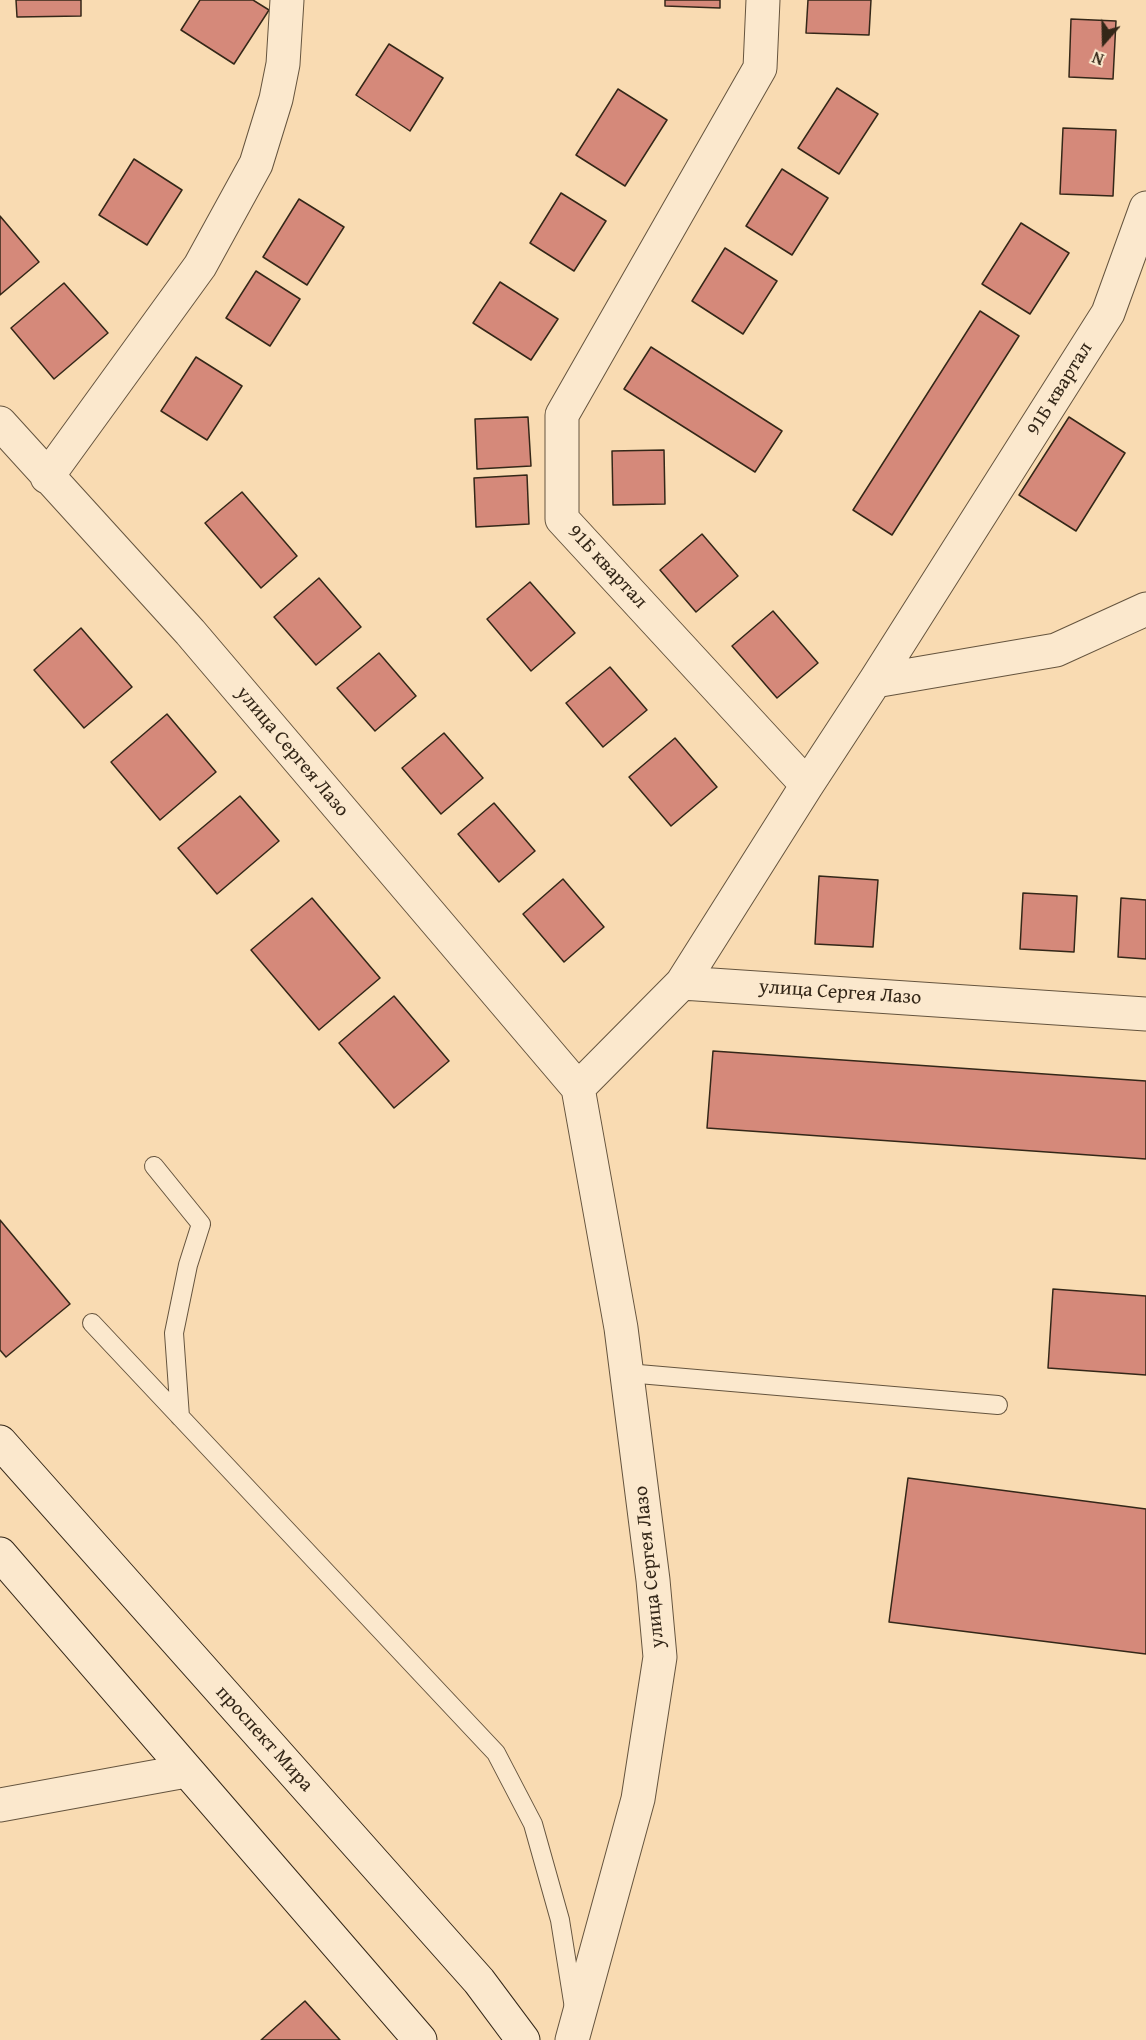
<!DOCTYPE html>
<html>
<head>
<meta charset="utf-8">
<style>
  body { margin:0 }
  #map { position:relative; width:1146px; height:2040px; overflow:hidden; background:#f9dbb2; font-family:"Gentium Book Plus",serif }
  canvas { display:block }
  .north { position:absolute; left:1074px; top:12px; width:60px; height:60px; -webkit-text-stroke:4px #fbe8cd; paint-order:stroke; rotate:200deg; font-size:16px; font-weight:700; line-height:24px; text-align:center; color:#342718 }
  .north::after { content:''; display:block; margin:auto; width:21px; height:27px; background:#342718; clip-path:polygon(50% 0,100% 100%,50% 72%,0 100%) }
</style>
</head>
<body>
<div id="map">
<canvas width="1146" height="2040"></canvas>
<div class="north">N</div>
</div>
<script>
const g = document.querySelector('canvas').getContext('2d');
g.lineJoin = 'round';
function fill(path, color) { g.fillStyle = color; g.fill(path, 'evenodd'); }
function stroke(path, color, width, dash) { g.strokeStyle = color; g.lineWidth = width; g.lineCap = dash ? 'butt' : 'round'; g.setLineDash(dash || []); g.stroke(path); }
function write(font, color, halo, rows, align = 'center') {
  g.font = font + ' "Gentium Book Plus",serif'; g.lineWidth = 5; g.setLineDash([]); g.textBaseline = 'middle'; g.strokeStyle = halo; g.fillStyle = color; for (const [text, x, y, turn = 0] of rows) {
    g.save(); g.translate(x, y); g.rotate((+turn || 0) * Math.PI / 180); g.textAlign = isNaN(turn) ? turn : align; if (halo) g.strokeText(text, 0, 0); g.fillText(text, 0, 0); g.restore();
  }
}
const building = new Path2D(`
  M16 0H81V16L17 17Z
  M200 0H253L269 10 234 64 181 30Z
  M665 0H720V8L665 6Z
  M808 0H871L869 35 806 33Z
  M1071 19 1116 21 1113 79 1069 77Z
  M389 44 443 78 410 131 356 95Z
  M837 88 878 114 839 174 798 148Z
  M618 89 667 120 625 186 576 155Z
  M1063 128 1116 130 1113 196 1060 194Z
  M134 159 182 190 147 245 99 215Z
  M782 169 828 198 792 255 746 226Z
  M561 193 606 221 574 271 530 243Z
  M299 199 344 227 307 285 263 257Z
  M0 216 39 262 0 295Z
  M1021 223 1069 253 1030 314 982 284Z
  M725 248 777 281 743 334 692 301Z
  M256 271 300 299 270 346 226 318Z
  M500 282 558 319 531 360 473 323Z
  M64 283 108 333 54 379 11 328Z
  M980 311 1019 336 892 535 853 510Z
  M651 347 782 431 755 472 624 389Z
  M196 357 242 386 207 440 161 411Z
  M528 417 531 466 477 469 475 419Z
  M1069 417 1125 453 1076 531 1019 495Z
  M664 450 665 504 613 505 612 451Z
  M527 475 529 524 476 527 474 478Z
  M242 492 297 556 261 588 205 523Z
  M702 534 738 576 696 612 660 570Z
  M319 578 361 627 316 665 274 617Z
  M530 582 575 633 531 671 487 619Z
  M773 611 818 663 777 698 732 646Z
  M81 628 132 687 84 728 34 670Z
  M379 653 416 696 375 731 337 688Z
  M610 667 647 710 603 747 566 703Z
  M167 714 216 772 160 820 111 762Z
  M444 733 483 778 441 814 402 768Z
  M675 738 717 787 671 826 629 777Z
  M240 796 279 841 217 894 178 848Z
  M494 803 535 851 499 882 458 834Z
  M819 876 878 880 873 947 815 944Z
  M563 879 604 927 564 962 523 914Z
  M1023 893 1077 896 1074 952 1020 949Z
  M312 898 380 978 319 1030 251 950Z
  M1121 898 1146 900V959L1118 957Z
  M394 996 449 1061 394 1108 339 1043Z
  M713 1051 1146 1081V1159L707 1128Z
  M0 1220 70 1304 6 1357 0 1350Z
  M1053 1289 1146 1296V1375L1048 1368Z
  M908 1478 1146 1509V1654L889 1622Z
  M305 2001 340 2040H261Z`);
fill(building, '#d5897a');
stroke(building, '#342718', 1.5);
const lane = new Path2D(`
  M154 1166 201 1224 188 1265 174 1333 180 1417
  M92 1323 496 1753 533 1824 560 1920 574 2008
  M627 1373 998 1405`);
const street = new Path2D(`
  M763 0 760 68 562 415V519L807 785 875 681 1056 650 1146 609
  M0 423 190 632 578 1088 682 983 1146 1014
  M47 477 200 266 256 164 276 99 283 64 287 0
  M875 681 1108 313 1146 208
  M682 983 807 785
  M0 1805 186 1771
  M572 2040 638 1799 660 1657 653 1580 621 1328 578 1088`);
const secondary = new Path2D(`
  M0 1442 479 1981 523 2040
  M0 1554 420 2040`);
stroke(lane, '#65543e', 20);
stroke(street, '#65543e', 35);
stroke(secondary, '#342718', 35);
stroke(lane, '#fbe8cd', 18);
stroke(street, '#fbe8cd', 33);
stroke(secondary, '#fbe8cd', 33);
write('20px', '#342718', '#fbe8cd', [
  ["91Б квартал",1060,389,-58],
  ["91Б квартал",607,567,47],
  ["улица Сергея Лазо",292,752,50],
  ["улица Сергея Лазо",840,993,4],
  ["улица Сергея Лазо",650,1567,-96],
  ["проспект Мира",264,1739,48]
]);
</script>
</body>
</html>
